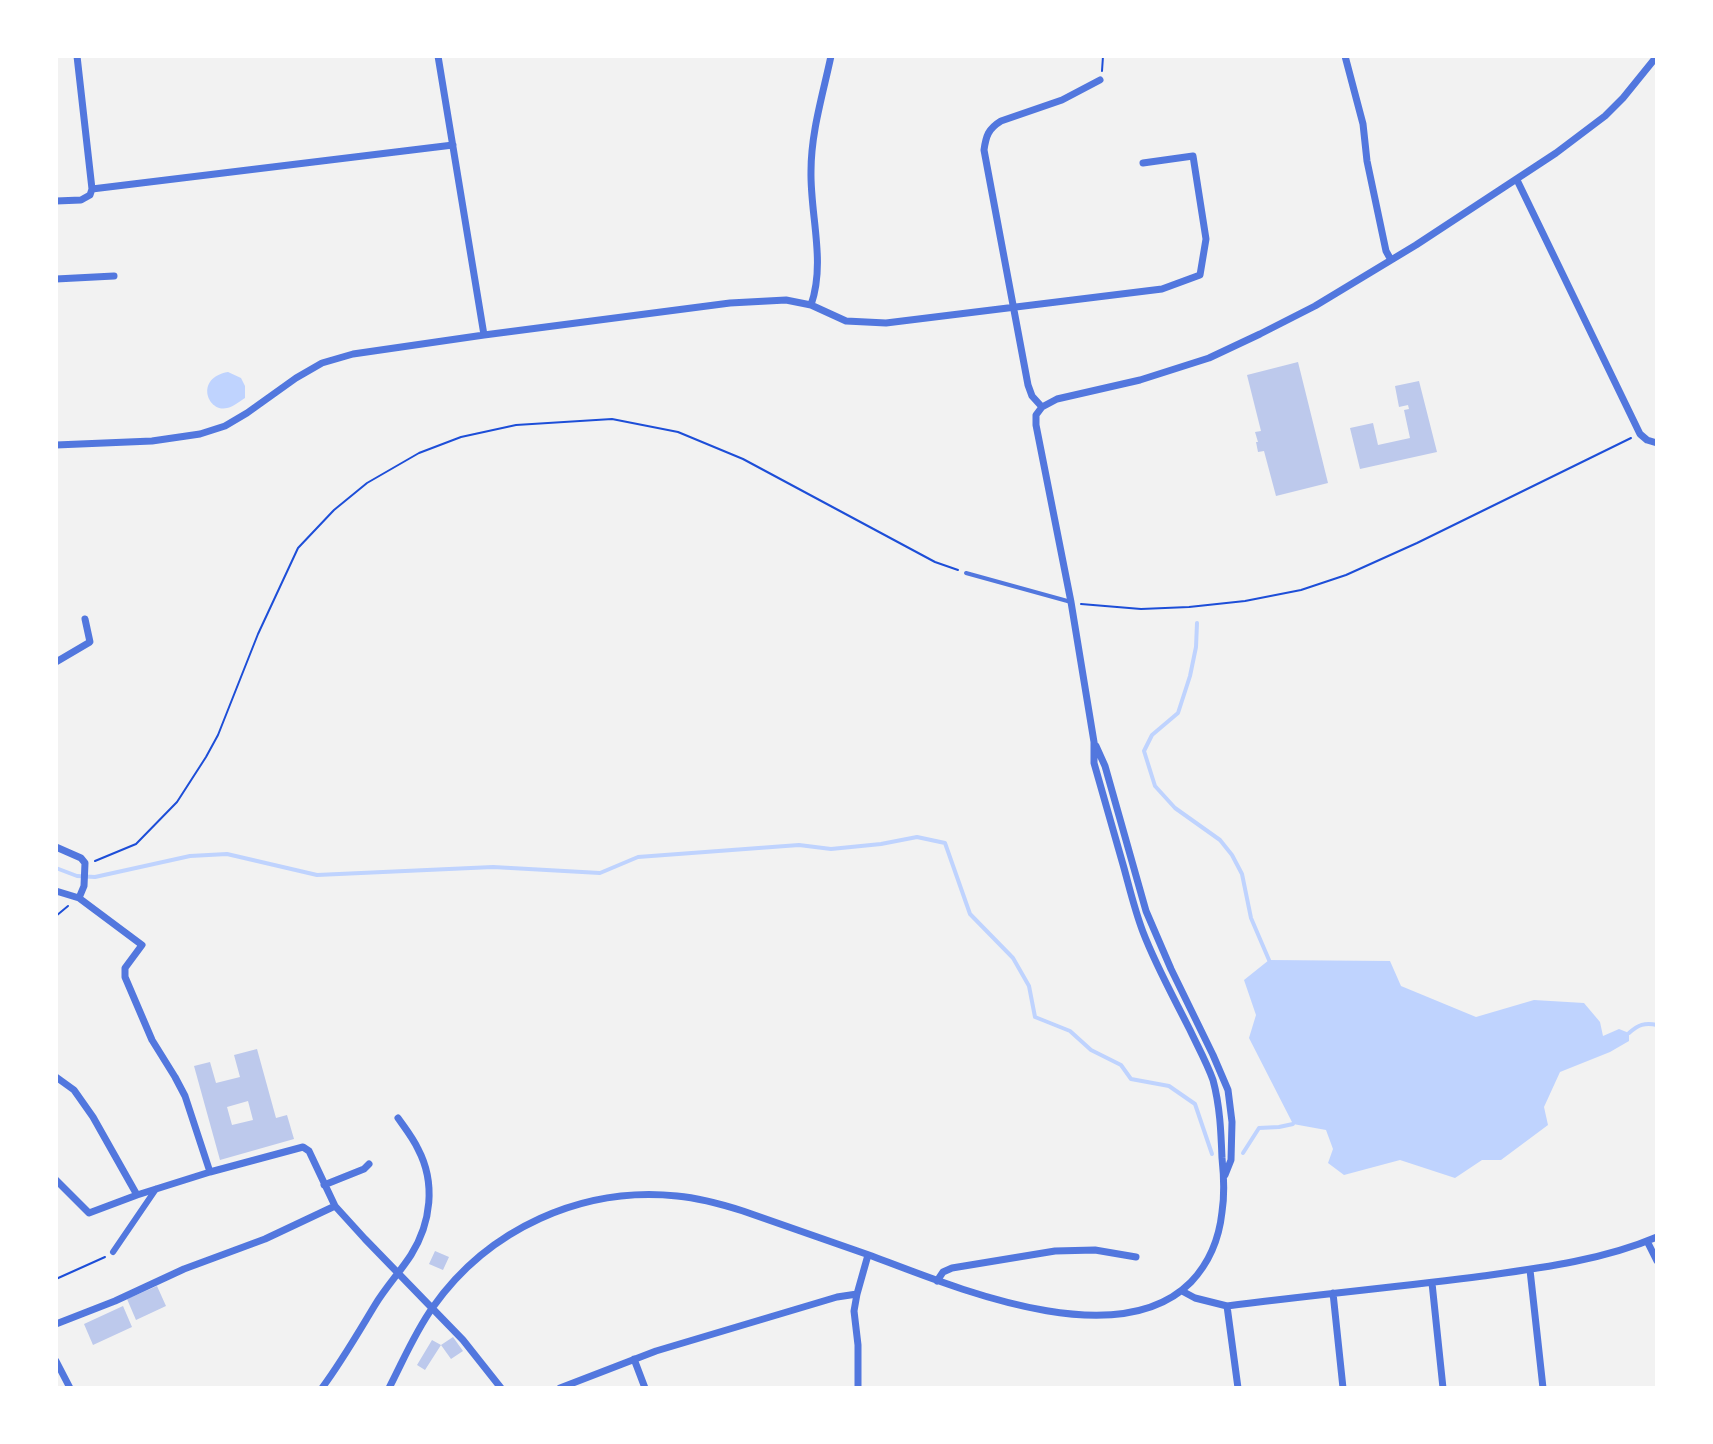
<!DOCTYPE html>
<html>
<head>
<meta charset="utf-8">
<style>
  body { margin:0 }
  #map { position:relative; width:1713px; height:1444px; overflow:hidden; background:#f2f2f2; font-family:"IBM Plex Sans",sans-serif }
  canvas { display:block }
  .frame { position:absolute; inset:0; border:58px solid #fff; pointer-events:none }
</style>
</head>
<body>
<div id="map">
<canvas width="1713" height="1444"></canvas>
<div class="frame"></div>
</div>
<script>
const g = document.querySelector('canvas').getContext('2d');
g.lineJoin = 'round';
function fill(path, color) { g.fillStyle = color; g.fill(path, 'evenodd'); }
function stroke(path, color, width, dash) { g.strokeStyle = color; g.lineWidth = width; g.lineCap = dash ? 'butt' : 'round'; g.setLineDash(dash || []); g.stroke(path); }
fill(new Path2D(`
  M228 372 241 378 245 386V398C240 401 233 407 227 408 208 413 194 378 228 372Z
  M1269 960 1390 961 1401 986 1476 1017 1534 1000 1584 1003 1600 1022 1603 1036 1619 1029 1629 1033V1041L1610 1052 1560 1072 1544 1107 1548 1125 1501 1160H1482L1455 1178 1400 1160 1344 1175 1328 1163 1333 1149 1326 1130 1293 1124 1249 1038 1256 1015 1244 980Z`), '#bfd3fe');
stroke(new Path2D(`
  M1197 623 1196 647 1190 676 1178 713 1152 735 1144 751 1155 786 1175 808 1220 840 1232 855 1242 874 1251 918 1269 960
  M56 868 77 876 95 877 190 856 227 854 317 875 493 867 600 873 638 857 799 845 831 849 881 844 917 837 945 843 970 914 1013 958 1029 986 1035 1017 1070 1031 1091 1050 1121 1065 1131 1079 1169 1086 1195 1104 1212 1154
  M1629 1033C1638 1025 1645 1022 1657 1025
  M1243 1153 1259 1128 1279 1127 1293 1124`), '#bfd3fe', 4);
fill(new Path2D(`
  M1298 362 1328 483 1276 496 1264 451 1258 452 1256 442H1258L1255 432 1261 431 1247 375Z
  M1419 381 1437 452 1360 469 1350 428 1373 423 1378 445 1410 438 1404 410 1409 409 1408 405 1399 407 1395 386Z
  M257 1049 276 1118 287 1115 294 1139 220 1160 194 1066 210 1062 216 1083 240 1077 234 1055ZM248 1101 253 1120 232 1125 227 1107Z
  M435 1251 449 1257 443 1270 429 1264Z
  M157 1286 166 1306 136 1320 127 1299Z
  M123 1306 132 1327 93 1345 84 1324Z
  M453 1337 463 1351 451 1359 441 1345Z
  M432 1340 441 1345 425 1370 417 1365Z`), '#bdc9ec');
stroke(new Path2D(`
  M1102 71 1103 56
  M1081 604 1141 609 1189 607 1245 601 1301 590 1346 575 1417 543 1631 438
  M95 861 136 844 177 802 206 757 218 735 258 634 298 548 334 510 367 483 419 453 461 437 516 425 612 419 678 432 743 459 935 562 958 570
  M56 916 68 906
  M56 1279 105 1257`), '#1d4ed8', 2);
stroke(new Path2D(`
  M966 573 1071 602`), '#5277de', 4);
stroke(new Path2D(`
  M113 1252 156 1189`), '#5277de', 6);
stroke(new Path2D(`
  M438 56 484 335
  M1345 56 1363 124 1367 161 1386 251 1391 260
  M1517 180 1640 434 1647 440 1657 443
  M92 189 453 145
  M56 201 81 200 90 195 92 189 77 56
  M56 279 114 276
  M811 305C826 262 810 215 811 171 811 132 823 94 831 56
  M1042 407 1057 399 1140 380 1209 358 1260 334 1315 306 1416 245 1556 153 1605 116 1623 98 1657 56
  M1042 407 1032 396 1028 385 984 150C986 136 988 129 1001 121L1062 100 1100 80
  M56 445 152 441 200 434 225 426 247 413 296 378 322 363 353 354 484 335 730 303 786 300 811 305 846 321 886 323 1162 289 1200 275 1206 239 1193 156 1143 163
  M56 662 90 642 85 619
  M1096 746 1105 766 1146 911 1171 969 1213 1055 1228 1090 1232 1122 1231 1160 1225 1175
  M56 847 81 858 85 863 84 886 79 898
  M56 891 79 898 142 945 125 968V977L152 1040 175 1077 185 1096 210 1172
  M56 1077 74 1090 93 1117 137 1195
  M56 1180 89 1213 137 1195 210 1172 303 1147 309 1151 335 1206 365 1239 463 1340 501 1388
  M324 1185 364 1169 369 1164
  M1647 1241 1657 1261
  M1530 1270 1543 1388
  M937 1281 943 1272 952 1268 1055 1251 1095 1250 1136 1257
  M1432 1283 1443 1388
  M1182 1291 1195 1298 1227 1306C1312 1295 1398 1287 1483 1276 1541 1268 1603 1260 1657 1237
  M1333 1293 1343 1388
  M1227 1306 1238 1388
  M56 1324 115 1301 184 1269 265 1239 335 1206
  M634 1359 645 1388
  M56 1361 70 1388
  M322 1388C342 1361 358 1333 375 1305 386 1287 400 1272 411 1255 431 1223 436 1183 418 1149 413 1138 405 1128 398 1118
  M389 1388C403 1361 415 1332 433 1307 488 1229 582 1186 677 1196 700 1198 721 1204 743 1211 785 1226 827 1240 869 1255 952 1286 1117 1357 1191 1282 1210 1262 1219 1240 1222 1212 1225 1193 1224 1177 1222 1158 1221 1132 1220 1106 1213 1080 1207 1063 1198 1047 1190 1030 1174 998 1156 966 1143 932 1135 911 1130 890 1124 868 1114 833 1104 798 1094 763V742L1071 602 1036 425V415L1042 407
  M560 1388 656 1351 837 1297 857 1294
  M858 1388V1345L854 1311 857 1294 868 1255`), '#5277de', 7);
</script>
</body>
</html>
